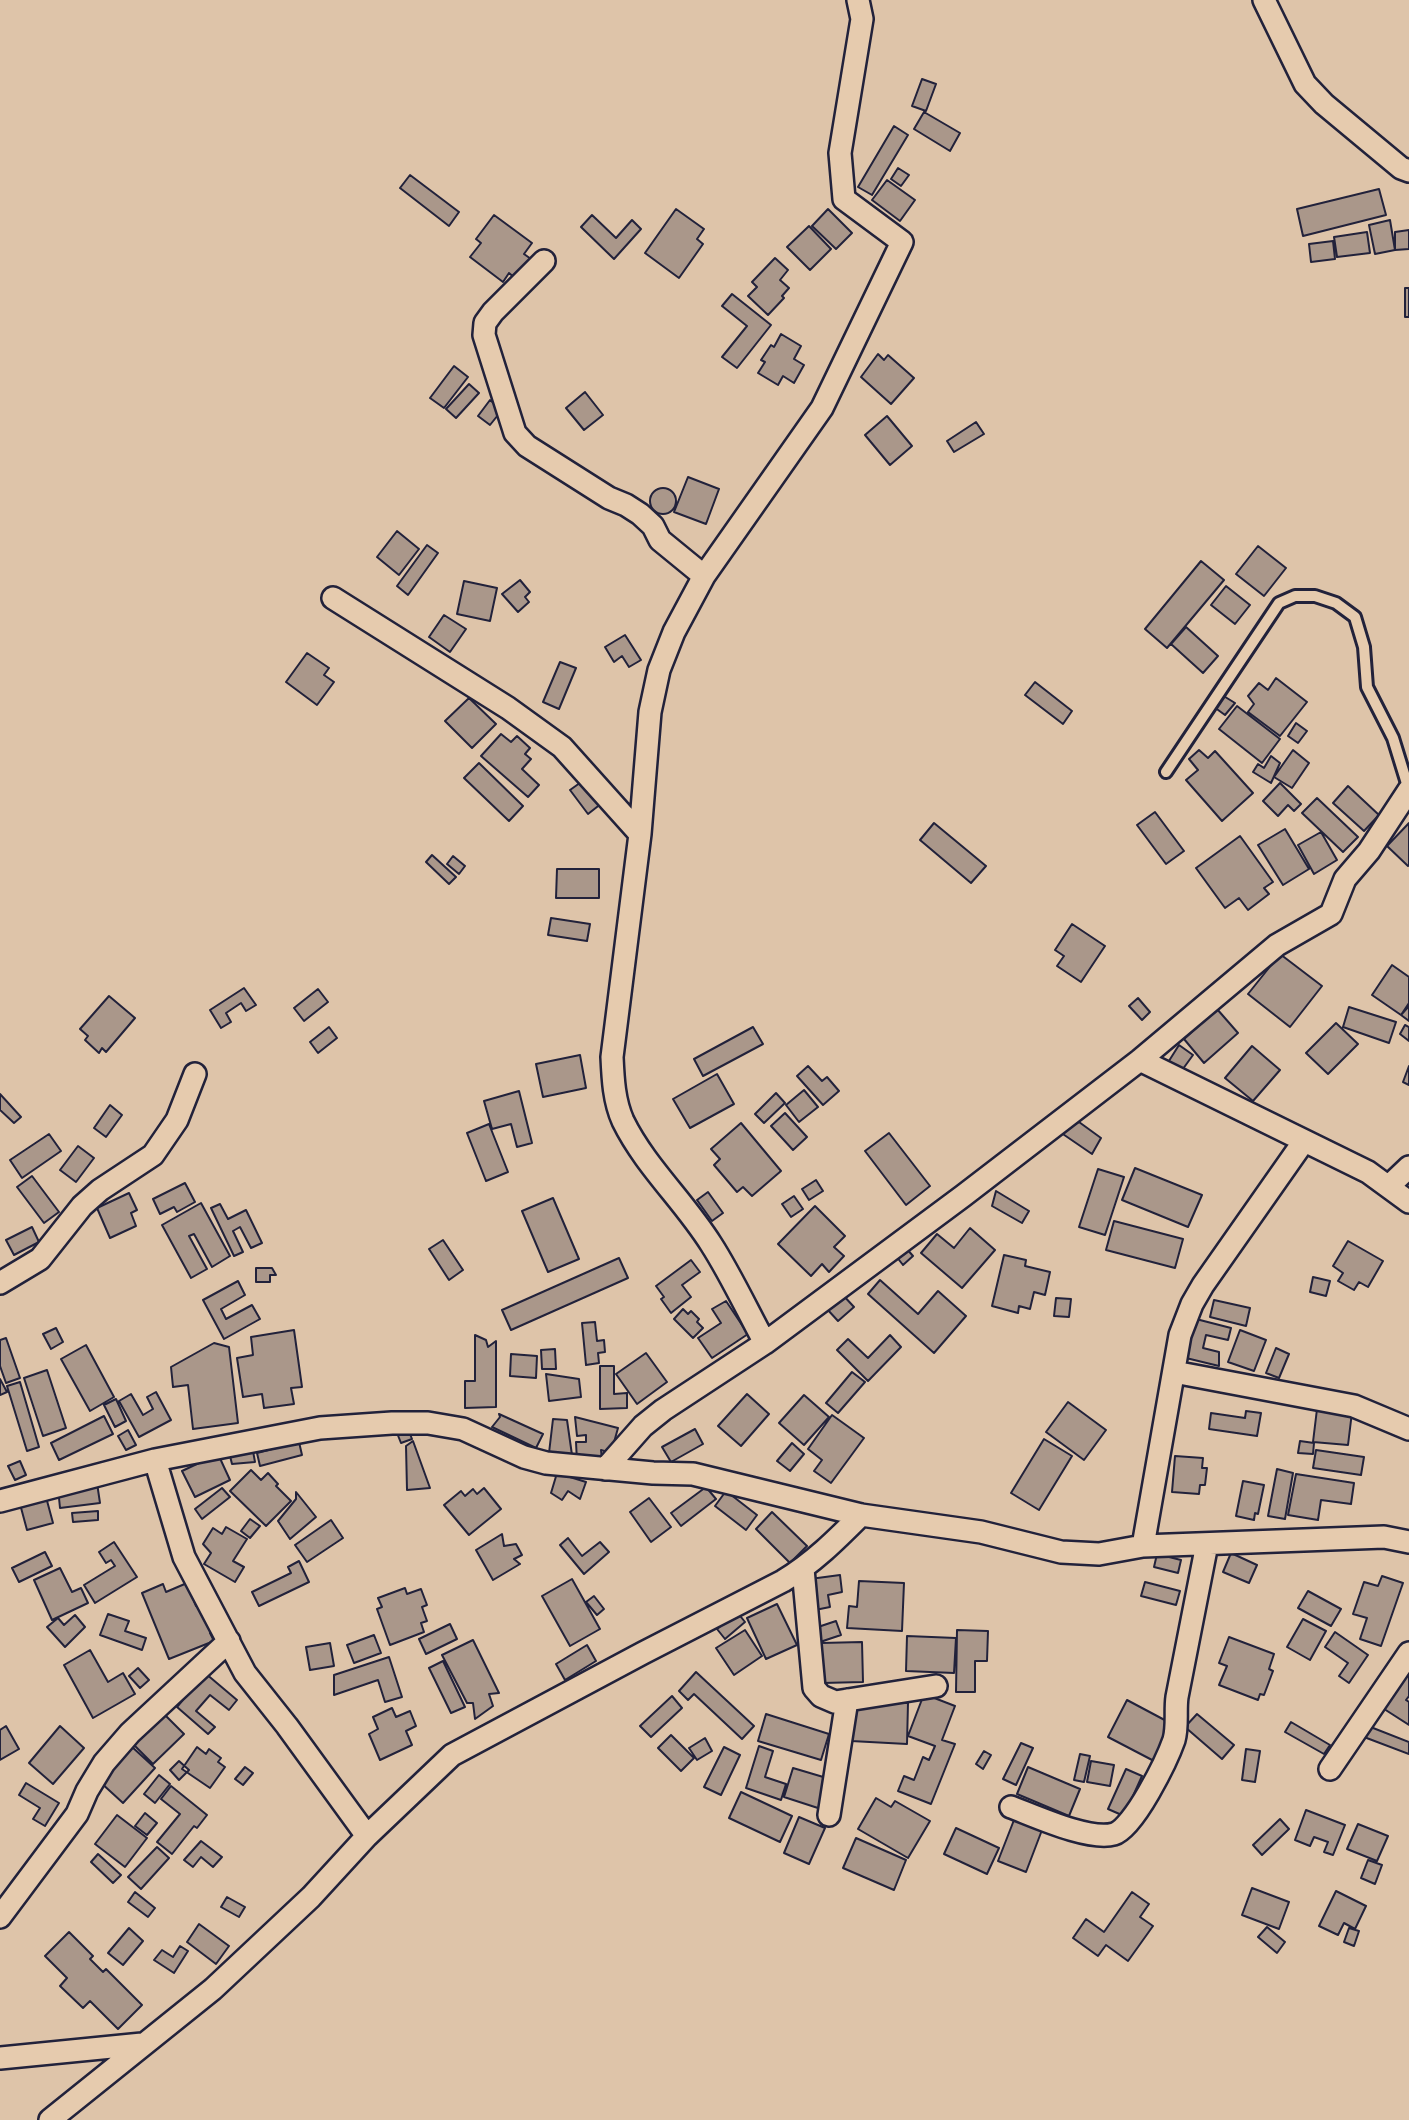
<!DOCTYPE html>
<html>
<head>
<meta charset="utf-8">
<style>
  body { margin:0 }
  canvas { display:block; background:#dec4a9 }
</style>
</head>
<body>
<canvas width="1409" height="2120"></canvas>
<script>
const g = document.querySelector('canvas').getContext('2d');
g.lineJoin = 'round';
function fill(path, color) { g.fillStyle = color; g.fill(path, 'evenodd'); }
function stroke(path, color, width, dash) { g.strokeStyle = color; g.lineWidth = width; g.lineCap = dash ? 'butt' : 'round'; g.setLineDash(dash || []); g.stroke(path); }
const building = new Path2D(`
  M922 79 936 84 926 111 912 106Z
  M924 112 960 133 950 151 914 129Z
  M894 126 908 135 872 195 858 187Z
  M898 168 909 175 901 186 891 179Z
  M410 175 459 212 449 226 400 188Z
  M887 180 915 200 900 221 872 200Z
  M1379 189 1386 215 1303 236 1297 209Z
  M676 209 704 229 697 239 703 244 679 278 645 253Z
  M828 209 852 233 836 249 812 226Z
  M494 215 532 243 524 254 531 259 516 279 509 273 503 282 470 257 481 243 476 239Z
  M592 215 616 238 632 220 641 229 614 259 581 227Z
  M1390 220 1395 250 1375 254 1369 225Z
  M809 226 831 249 810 270 787 247Z
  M1409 230V249L1395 250V232Z
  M1367 232 1370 253 1337 257 1334 237Z
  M1333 241 1335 259 1311 262 1309 244Z
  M775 258 788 270 780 280 789 288 782 296 784 298 768 315 748 296 757 287 752 282Z
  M1405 288H1409V317H1405Z
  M732 294 771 325 737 368 722 357 747 326 722 306Z
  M781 334 801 346 794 359 804 365 794 383 783 376 778 385 758 373 765 362 761 360 771 345 774 347Z
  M878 354 884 360 888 355 914 378 891 404 861 377Z
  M454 366 468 377 444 408 430 398Z
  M469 384 479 393 456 418 446 409Z
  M585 392 603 415 584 430 566 408Z
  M490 400 502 410 490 425 478 416Z
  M887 416 912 446 890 465 865 435Z
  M976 422 984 434 954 452 947 441Z
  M688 477 719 489 706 524 674 512Z
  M650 501a13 13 0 1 1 26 0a13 13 0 1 1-26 0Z
  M397 531 419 549 399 575 377 557Z
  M427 545 438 553 408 595 397 586Z
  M1258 546 1286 568 1264 596 1236 574Z
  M1201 561 1224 580 1167 648 1145 629Z
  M520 580 530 592 525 597 529 602 518 612 502 594Z
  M464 581 497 588 490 621 457 614Z
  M1226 586 1250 605 1235 624 1211 605Z
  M444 615 466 629 450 652 429 637Z
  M1186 627 1218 656 1203 673 1171 644Z
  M625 635 641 660 629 667 622 656 614 662 605 647Z
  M307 653 329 668 324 675 334 682 317 705 286 682Z
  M560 662 576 668 559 709 543 702Z
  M1276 678 1307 702 1280 736 1248 712 1254 704 1248 696 1259 683 1268 690Z
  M1035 682 1072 711 1063 724 1025 695Z
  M1222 695 1235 703 1225 715 1214 707Z
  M469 698 496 724 472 748 445 721Z
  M1237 706 1280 739 1262 763 1219 729Z
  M1296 723 1307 731 1298 743 1288 736Z
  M501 734 511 742 517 736 530 748 525 754 531 759 522 769 539 785 528 797 481 756Z
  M1199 750 1208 758 1215 751 1253 793 1222 821 1186 780 1198 770 1189 759Z
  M1293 750 1309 763 1292 788 1274 777Z
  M1271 756 1280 763 1271 783 1253 772 1258 764 1264 768Z
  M479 763 523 806 509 821 464 778Z
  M584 780 602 803 588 814 570 790Z
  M1280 783 1301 804 1294 811 1288 805 1278 816 1263 801Z
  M1348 786 1379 815 1364 831 1333 803Z
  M1317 798 1358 837 1343 852 1302 813Z
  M1155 812 1184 851 1166 864 1137 825Z
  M934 823 986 866 971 883 920 840Z
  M1409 823V865L1408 866 1387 846Z
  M1285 829 1309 869 1283 885 1258 845Z
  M1321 832 1337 860 1314 874 1298 845Z
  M1240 836 1273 882 1264 888 1269 894 1248 910 1239 898 1225 908 1196 868Z
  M432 855 456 877 449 884 426 862Z
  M453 856 465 866 459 874 447 864Z
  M557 869H599V898H556Z
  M551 918 590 924 587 941 548 935Z
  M1072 924 1105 946 1081 982 1057 966 1064 956 1055 950Z
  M1280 954 1322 986 1290 1027 1248 994Z
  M1392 965 1409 977V1003L1401 1015 1372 995Z
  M244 988 256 1005 246 1011 241 1003 226 1013 231 1022 221 1028 210 1010Z
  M318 989 328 1002 304 1021 294 1008Z
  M109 996 135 1018 106 1052 102 1048 99 1053 85 1040 88 1036 80 1029Z
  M1138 998 1150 1012 1142 1020 1129 1006Z
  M1409 1006V1021L1401 1015Z
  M1349 1007 1396 1022 1389 1043 1343 1027Z
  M1217 1009 1238 1033 1204 1063 1184 1039Z
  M1336 1023 1358 1044 1328 1074 1306 1053Z
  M1405 1025 1409 1027V1041L1400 1034Z
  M329 1027 337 1038 318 1053 310 1042Z
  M753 1027 763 1044 703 1076 694 1059Z
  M1179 1045 1193 1055 1180 1073 1167 1064Z
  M1252 1046 1280 1070 1253 1101 1225 1078Z
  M580 1055 586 1088 543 1097 536 1064Z
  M808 1066 822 1081 827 1077 839 1091 823 1105 797 1076Z
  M1409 1066V1085L1403 1082Z
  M717 1074 734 1104 690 1128 673 1099Z
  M804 1090 818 1107 799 1122 786 1105Z
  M519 1091 532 1143 517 1147 511 1124 492 1129 484 1101Z
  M776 1093 785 1103 764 1123 755 1114Z
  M0 1094 21 1117 14 1123 0 1110Z
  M110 1105 122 1115 106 1137 94 1128Z
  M785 1113 807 1137 793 1150 771 1126Z
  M1079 1122 1101 1138 1092 1154 1057 1130Z
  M741 1123 781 1171 752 1196 743 1187 737 1192 714 1165 720 1159 711 1149Z
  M489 1124 508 1172 486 1181 467 1133Z
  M889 1133 930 1186 906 1205 865 1151Z
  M49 1134 61 1151 22 1178 10 1160Z
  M78 1146 94 1158 76 1182 60 1170Z
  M1135 1168 1202 1195 1188 1227 1122 1200Z
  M1098 1169 1124 1177 1105 1235 1079 1227Z
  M32 1176 59 1212 44 1223 17 1187Z
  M816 1180 823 1191 809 1200 802 1189Z
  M185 1183 195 1202 177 1212 174 1207 160 1214 153 1199Z
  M996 1191 1029 1211 1022 1223 992 1206Z
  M708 1192 723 1213 712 1221 697 1200Z
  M129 1193 137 1210 131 1213 136 1226 110 1238 97 1208Z
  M794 1196 803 1209 791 1217 782 1204Z
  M553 1198 579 1259 548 1272 522 1211Z
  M201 1203 230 1256 212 1267 194 1234 189 1236 207 1269 191 1278 162 1225Z
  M220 1204 228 1219 246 1210 262 1243 251 1248 240 1227 233 1231 243 1252 234 1256 211 1208Z
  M815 1206 845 1236 834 1247 844 1256 829 1272 822 1264 811 1276 778 1244Z
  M1114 1221 1183 1239 1175 1268 1106 1250Z
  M32 1227 39 1242 14 1255 6 1240Z
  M970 1228 995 1250 962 1288 921 1253 937 1234 954 1248Z
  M443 1240 463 1270 449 1280 429 1249Z
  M1348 1241 1383 1261 1368 1287 1359 1282 1354 1290 1338 1281 1343 1273 1333 1266Z
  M906 1248 913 1256 903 1265 896 1256Z
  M1004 1255 1026 1260 1025 1266 1050 1272 1045 1295 1034 1292 1030 1309 1019 1306 1018 1313 992 1306Z
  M619 1258 628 1278 511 1330 502 1310Z
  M691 1260 700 1272 682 1285 691 1297 671 1313 661 1299 664 1297 656 1286Z
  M256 1268H272L276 1275H270V1282H256Z
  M1313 1277 1330 1281 1326 1296 1310 1292Z
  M880 1280 918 1314 938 1291 966 1316 934 1353 868 1294Z
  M238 1281 245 1295 221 1309 226 1319 252 1305 260 1319 224 1339 203 1300Z
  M842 1294 854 1307 838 1321 827 1309Z
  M1056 1298 1071 1299 1069 1317 1054 1316Z
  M1214 1300 1250 1308 1246 1326 1210 1317Z
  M726 1301 748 1334 712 1358 698 1338 721 1323 712 1309Z
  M683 1309 688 1314 691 1311 699 1319 697 1322 703 1328 693 1338 674 1319Z
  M1196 1319 1231 1328 1228 1340 1206 1335 1203 1348 1219 1352V1366L1186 1358Z
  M595 1322 597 1341 604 1340 605 1352 598 1353 599 1363 586 1365 582 1323Z
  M56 1328 63 1342 51 1349 43 1334Z
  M294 1330 302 1387 291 1388 294 1404 264 1408 262 1394 243 1397 237 1358 253 1355 251 1337Z
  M1240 1330 1266 1340 1254 1371 1228 1362Z
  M475 1335 486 1340 488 1347 496 1341V1407L465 1408V1381H475Z
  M890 1335 901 1347 868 1381 837 1350 848 1339 868 1358Z
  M6 1338 20 1378 6 1383 0 1366V1340Z
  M214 1343 229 1347 238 1423 193 1429 188 1385 173 1387 171 1367Z
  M86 1345 114 1397 90 1411 61 1359Z
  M1276 1348 1289 1354 1279 1378 1266 1373Z
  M555 1349 556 1369H542L541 1350Z
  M646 1353 667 1382 637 1404 616 1374Z
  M511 1354 537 1356 536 1378 510 1376Z
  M600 1366H614V1394L627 1393V1408L600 1409Z
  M47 1370 66 1428 43 1436 24 1378Z
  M852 1372 865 1382 838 1413 826 1403Z
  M546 1374 579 1379 581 1397 549 1401Z
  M0 1379 7 1392 0 1395Z
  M20 1382 39 1447 27 1451 7 1386Z
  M156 1392 171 1420 139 1437 119 1401 131 1394 143 1415 153 1409 147 1397Z
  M747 1394 769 1414 741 1446 718 1426Z
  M804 1395 829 1417 804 1445 779 1423Z
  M116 1399 126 1421 115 1427 104 1405Z
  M1068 1402 1106 1430 1084 1460 1046 1432Z
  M1317 1409 1352 1412 1348 1445 1313 1442Z
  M1246 1411 1261 1413 1257 1436 1209 1429 1211 1413 1245 1418Z
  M499 1414 543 1434 536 1448 492 1427 500 1417Z
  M832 1415 864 1438 831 1483 814 1471 822 1460 808 1449Z
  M104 1416 113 1434 59 1460 51 1443Z
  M575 1417 618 1428 611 1453 601 1450 602 1460 577 1462 576 1442H586V1435L577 1436Z
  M553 1419 567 1420 572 1455 549 1453Z
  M408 1429 412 1439 401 1443 397 1433Z
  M695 1429 703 1444 671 1462 662 1447Z
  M128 1430 136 1445 126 1450 118 1436Z
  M1044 1439 1072 1456 1039 1510 1011 1493Z
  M413 1441 430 1488 407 1490 406 1446Z
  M1300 1441 1314 1443 1313 1454 1298 1453Z
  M299 1442 302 1455 260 1466 257 1453Z
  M792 1443 804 1454 790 1471 777 1461Z
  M1316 1450 1364 1457 1361 1475 1313 1468Z
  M253 1451 255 1462 232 1464 230 1456Z
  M218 1454 230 1480 195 1497 182 1471Z
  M1175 1456 1203 1458 1202 1468H1207L1205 1485H1200L1199 1494 1172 1492Z
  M20 1461 26 1475 15 1480 8 1466Z
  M1277 1469 1293 1473 1285 1519 1268 1516Z
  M251 1470 261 1480 268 1473 278 1484 276 1486 291 1501 266 1526 230 1491Z
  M557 1473 586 1482 580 1499 568 1491 562 1500 551 1493Z
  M1296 1474 1354 1483 1351 1504 1321 1500 1318 1520 1288 1515Z
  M1243 1481 1264 1485 1258 1514 1255 1513 1254 1520 1236 1516Z
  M97 1483 100 1503 60 1508 58 1488Z
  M706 1487 716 1499 681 1526 671 1513Z
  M222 1488 230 1497 202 1519 195 1509Z
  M484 1488 501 1509 469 1535 444 1505 461 1491 465 1496 473 1489 477 1494Z
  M726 1491 757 1515 746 1530 715 1506Z
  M296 1492 316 1517 290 1539 278 1521 296 1499Z
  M46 1497 53 1523 27 1530 20 1504Z
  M649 1498 671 1527 651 1542 630 1512Z
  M98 1511V1520L73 1522 72 1513Z
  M772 1512 807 1546 790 1563 756 1529Z
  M250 1519 260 1526 250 1538 241 1531Z
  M331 1520 343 1538 307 1562 295 1545Z
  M226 1527 247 1539 233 1561 244 1567 235 1582 204 1564 211 1553 203 1544 213 1528 222 1534Z
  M502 1534 504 1546 516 1544 522 1555 514 1559 520 1564 493 1580 476 1550Z
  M568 1538 582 1556 600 1542 609 1552 584 1574 560 1545Z
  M114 1542 137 1577 95 1603 84 1585 115 1566 111 1560 106 1563 99 1552Z
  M45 1552 52 1566 19 1582 12 1568Z
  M1231 1553 1257 1565 1249 1583 1223 1572Z
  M1157 1554 1181 1560 1178 1573 1154 1567Z
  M299 1561 309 1582 259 1606 252 1592 291 1573 288 1567Z
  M60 1568 72 1592 81 1588 88 1603 52 1620 34 1580Z
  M840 1575 842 1592 828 1595 830 1607 815 1610 810 1579Z
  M1382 1576 1403 1583 1381 1646 1360 1639 1367 1618 1353 1614 1364 1582 1378 1586Z
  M572 1579 600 1629 570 1646 542 1596Z
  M859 1581 904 1583 902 1631 847 1628 849 1606 857 1607Z
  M1145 1582 1180 1591 1176 1605 1141 1596Z
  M187 1583 196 1606 205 1603 216 1630 210 1633 214 1641 169 1659 142 1593 163 1584 166 1592Z
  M405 1588 407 1594 421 1589 427 1605 422 1607 427 1621 421 1623 424 1632 390 1645 377 1609 382 1607 378 1598Z
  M1308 1591 1341 1609 1331 1626 1298 1608Z
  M594 1596 604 1609 597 1615 586 1602Z
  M777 1604 797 1645 766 1659 747 1618Z
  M737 1612 745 1622 725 1639 717 1629Z
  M108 1614 129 1621 125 1631 146 1638 142 1650 100 1635Z
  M75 1615 85 1627 65 1647 47 1627 58 1618 64 1625Z
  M1303 1619 1326 1631 1310 1660 1287 1647Z
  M836 1621 841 1635 820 1642 815 1628Z
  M450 1624 457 1639 426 1654 419 1639Z
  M745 1630 762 1656 734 1675 716 1648Z
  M957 1630 988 1631 987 1661H975V1692H956Z
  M1335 1632 1368 1655 1349 1683 1339 1676 1348 1663 1325 1647Z
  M374 1635 381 1653 354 1663 347 1645Z
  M907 1636 956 1638 954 1673 906 1671Z
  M1229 1637 1274 1654 1269 1669 1273 1671 1264 1695 1260 1694 1258 1700 1219 1685 1227 1666 1219 1663Z
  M473 1640 499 1693 489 1694 493 1706 475 1719 473 1703H467L442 1655Z
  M862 1642 863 1682 822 1683 821 1643Z
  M330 1643 334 1666 310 1670 306 1647Z
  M587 1645 596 1661 565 1680 556 1664Z
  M90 1650 108 1682 123 1673 135 1694 93 1718 64 1665Z
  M389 1657 402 1697 385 1702 378 1680 334 1695V1675Z
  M443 1661 465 1707 451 1713 429 1668Z
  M1409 1665V1696L1406 1700 1409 1702V1725L1381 1707Z
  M138 1668 149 1680 140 1688 129 1676Z
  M696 1672 754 1726 742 1739 694 1694 688 1700 679 1691Z
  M205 1673 237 1700 229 1710 210 1695 196 1711 215 1727 208 1734 177 1707Z
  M924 1694 955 1706 942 1740 955 1744 931 1804 898 1791 904 1776 914 1780 923 1757 929 1760 935 1746 908 1736Z
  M672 1696 682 1708 651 1737 640 1726Z
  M1127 1700 1174 1725 1154 1761 1108 1737Z
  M853 1701 908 1703 907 1744 851 1741Z
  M392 1708 396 1717 410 1711 416 1726 406 1731 412 1745 380 1760 369 1734 378 1729 373 1717Z
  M163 1713 184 1734 153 1764 132 1743Z
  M766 1714 829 1734 821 1760 758 1741Z
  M1197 1714 1234 1745 1222 1759 1185 1727Z
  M1291 1722 1330 1745 1324 1754 1285 1732Z
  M6 1726 19 1749 0 1760V1730Z
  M60 1726 84 1748 53 1784 29 1763Z
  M1368 1726 1409 1742V1754L1364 1737Z
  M671 1735 694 1758 681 1771 658 1748Z
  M705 1738 712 1751 697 1760 689 1748Z
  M1021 1743 1033 1748 1016 1785 1003 1779Z
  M131 1746 155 1768 123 1803 99 1781Z
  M759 1746 773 1751 765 1777 786 1784 781 1800 746 1788Z
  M197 1747 206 1754 209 1749 221 1758 218 1762 225 1767 210 1788 182 1769Z
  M724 1747 740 1755 721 1795 704 1787Z
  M1246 1749 1260 1751 1255 1782 1242 1780Z
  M984 1751 991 1755 983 1769 976 1764Z
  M1080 1754 1090 1756 1084 1782 1074 1780Z
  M179 1761 189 1770 179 1780 170 1770Z
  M1091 1761 1114 1765 1110 1786 1087 1782Z
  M245 1767 253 1773 243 1785 235 1779Z
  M1028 1767 1080 1789 1069 1816 1017 1794Z
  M793 1768 830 1779 821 1809 784 1797Z
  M1126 1769 1142 1776 1124 1816 1108 1809Z
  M159 1775 170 1784 155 1803 144 1794Z
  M26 1783 59 1803 45 1826 33 1819 40 1808 19 1795Z
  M171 1786 207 1815 197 1828 194 1826 172 1854 157 1842 180 1814 161 1799Z
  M741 1792 792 1816 780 1842 729 1818Z
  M876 1798 891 1807 895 1801 930 1821 908 1858 858 1829Z
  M1306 1810 1345 1825 1333 1855 1324 1852 1328 1842 1314 1837 1310 1846 1295 1840Z
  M145 1813 157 1823 147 1835 135 1826Z
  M117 1815 147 1838 125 1867 95 1844Z
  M799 1817 825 1828 809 1864 784 1853Z
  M1280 1819 1289 1829 1262 1855 1253 1845Z
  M1014 1820 1042 1830 1026 1872 998 1861Z
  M1358 1824 1388 1836 1377 1861 1347 1849Z
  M956 1828 999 1848 987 1874 944 1854Z
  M856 1838 906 1860 894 1890 843 1868Z
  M201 1841 222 1857 213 1867 201 1857 193 1867 184 1860Z
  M157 1847 169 1858 141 1889 128 1877Z
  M98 1854 121 1875 113 1883 91 1862Z
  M1368 1860 1382 1865 1375 1884 1361 1878Z
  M1252 1888 1289 1902 1279 1929 1242 1915Z
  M1336 1891 1366 1906 1355 1929 1344 1923 1338 1935 1319 1926Z
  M135 1892 155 1908 148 1917 128 1902Z
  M1132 1892 1149 1904 1140 1917 1153 1926 1128 1961 1106 1945 1098 1956 1073 1938 1086 1919 1104 1932Z
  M227 1897 245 1907 239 1917 221 1907Z
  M199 1924 229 1946 216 1964 187 1942Z
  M1267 1927 1285 1942 1277 1953 1258 1937Z
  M129 1928 143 1941 123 1965 108 1953Z
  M1349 1928 1359 1931 1354 1946 1344 1942Z
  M69 1932 93 1956 90 1959 103 1972 106 1969 142 2005 118 2029 90 2001 83 2008 60 1986 67 1978 45 1956Z
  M180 1946 188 1951 174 1973 154 1960 162 1950 173 1957Z`);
fill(building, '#aa978a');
stroke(building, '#22223b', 2);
const service = new Path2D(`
  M1166 772 1279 603 1295 596H1315L1336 603 1355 617 1364 647 1367 687 1393 738 1409 790`);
const minor = new Path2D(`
  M1264 0 1305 84 1324 104 1401 168 1409 171
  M544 261 493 312 485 323 484 335 515 433 527 446 609 498 626 505 640 514 653 526 660 540 704 576
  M333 598 508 708 562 747 640 834
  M1140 1060 1368 1172 1409 1202
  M1389 1186 1409 1167
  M0 1283 40 1259 82 1206 100 1190 153 1155 177 1120 195 1074
  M765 1343C747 1310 731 1275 711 1244 684 1201 645 1166 623 1121 614 1101 613 1079 612 1057L640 834 650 712 659 670 674 632 704 576 822 408 902 242 844 199 840 153 862 19 858 0
  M1174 1372 1354 1406 1409 1429
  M155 1460 184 1557 245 1673 287 1726 367 1836
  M605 1469 643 1426 663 1410 765 1343 963 1196 1140 1060 1277 945 1331 914 1345 879 1369 851 1409 790
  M0 1501 155 1460 320 1428 392 1423H428L463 1429 524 1457 546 1463 653 1473 693 1474 861 1515 981 1532 1061 1552 1099 1554 1143 1546 1384 1537 1409 1542
  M1143 1546 1180 1335 1192 1304 1203 1285 1304 1141
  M803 1569 814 1688 821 1696 835 1702 936 1686
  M1330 1769 1409 1653
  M1011 1807C1035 1816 1089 1841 1114 1834 1134 1828 1167 1760 1174 1740 1178 1726 1175 1711 1177 1697 1187 1646 1197 1595 1207 1544
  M829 1815 847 1700
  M0 1917 77 1814 87 1791 104 1763 130 1733 229 1641
  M0 2058 142 2044
  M50 2120 213 1989 311 1897 367 1836 452 1755 643 1653 783 1581C813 1563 836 1540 861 1515`);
stroke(service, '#22223b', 16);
stroke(minor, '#22223b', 26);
stroke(service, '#e6cbae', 10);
stroke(minor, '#e6cbae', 21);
</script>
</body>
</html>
